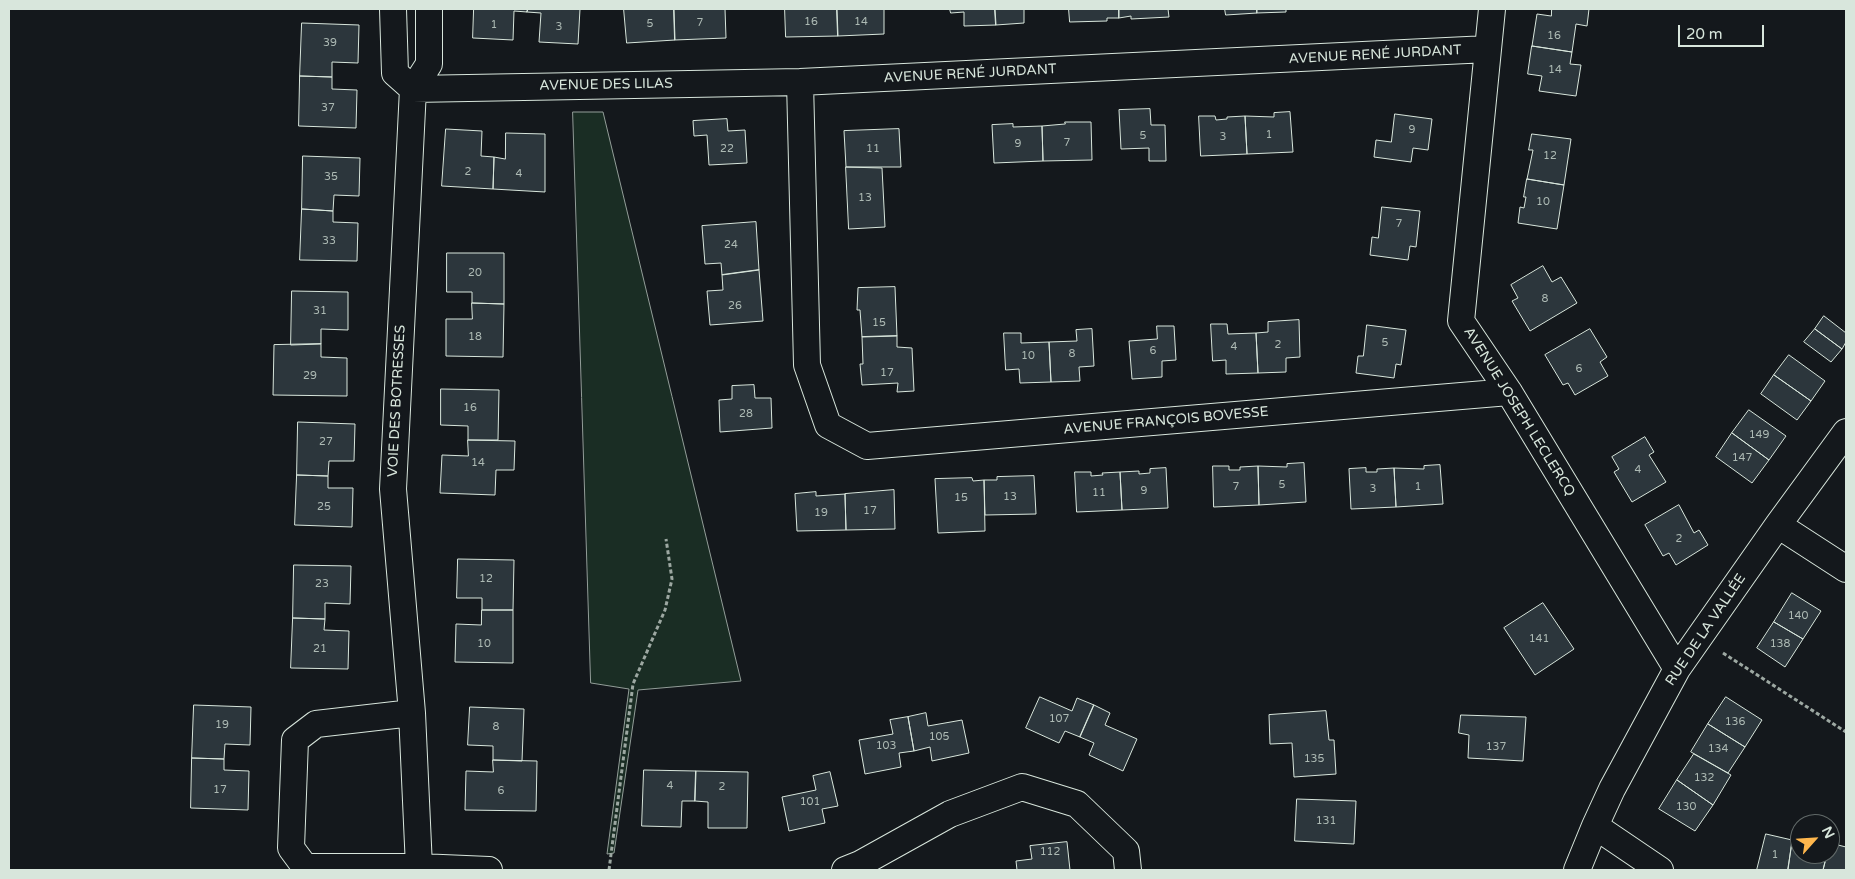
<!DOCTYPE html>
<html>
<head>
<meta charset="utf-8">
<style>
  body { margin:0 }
  #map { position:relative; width:1855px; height:879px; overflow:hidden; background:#14181c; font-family:"Varela Round",sans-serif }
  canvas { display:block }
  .frame { position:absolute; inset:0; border:10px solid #d8e6dc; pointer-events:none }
  .north { position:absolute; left:1790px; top:814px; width:50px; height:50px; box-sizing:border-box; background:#14181c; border:1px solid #626a69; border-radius:50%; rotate:64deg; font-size:14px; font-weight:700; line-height:20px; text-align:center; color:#d8e6dc }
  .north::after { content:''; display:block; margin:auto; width:18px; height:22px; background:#ffb74d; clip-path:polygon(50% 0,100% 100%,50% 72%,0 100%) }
  .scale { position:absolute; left:1678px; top:25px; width:86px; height:22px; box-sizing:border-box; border:2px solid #d8e6dc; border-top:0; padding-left:6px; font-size:15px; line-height:18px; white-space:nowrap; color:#d8e6dc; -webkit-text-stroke:4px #14181c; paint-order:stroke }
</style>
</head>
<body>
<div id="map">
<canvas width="1855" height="879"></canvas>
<div class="frame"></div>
<div class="north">N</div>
<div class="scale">20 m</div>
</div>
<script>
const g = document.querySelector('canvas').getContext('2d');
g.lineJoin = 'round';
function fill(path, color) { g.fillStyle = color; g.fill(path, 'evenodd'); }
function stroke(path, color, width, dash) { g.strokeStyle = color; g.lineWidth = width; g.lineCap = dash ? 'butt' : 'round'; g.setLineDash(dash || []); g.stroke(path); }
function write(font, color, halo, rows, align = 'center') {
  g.font = font + ' "Varela Round",sans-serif'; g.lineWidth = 4; g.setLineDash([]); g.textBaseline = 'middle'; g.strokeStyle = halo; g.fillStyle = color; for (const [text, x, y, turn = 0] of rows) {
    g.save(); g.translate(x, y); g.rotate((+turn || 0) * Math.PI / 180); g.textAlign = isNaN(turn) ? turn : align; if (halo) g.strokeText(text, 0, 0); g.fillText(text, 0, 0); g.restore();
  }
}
const green = new Path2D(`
  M573 112H603L741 681 638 690 614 853 607 854 629 689 591 683Z`);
fill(green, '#1a2d24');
stroke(green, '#939e99', 1);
const building = new Path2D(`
  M474 9H528L527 12 514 11 513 40 473 38Z
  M528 9H580L578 44 539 42 541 13 527 12Z
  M624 9H674L675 40 627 43Z
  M674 9H725L726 38 675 40Z
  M785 9H837L838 36 786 37Z
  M837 9H884V34L838 36Z
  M950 9H995L996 25 964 26V12L951 13Z
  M995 9H1038H1024V23L996 25Z
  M1069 9H1119V18H1107V21L1070 22Z
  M1119 9H1168L1169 17 1131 19V16L1119 18Z
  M1225 9H1257V13L1226 15Z
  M1257 9H1286V12L1257 13Z
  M1552 9H1589L1587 26 1576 24 1572 52 1532 46 1537 14 1551 16Z
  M302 23 359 25 358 63 332 62V77L300 76Z
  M1532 46 1572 52 1570 64 1581 65 1576 96 1539 91 1542 76 1528 74Z
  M300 76 332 77V89L357 90 356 128 299 126Z
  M1150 109 1151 125H1165L1166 161H1149V148L1121 149 1119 110Z
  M1290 112 1293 152 1247 154 1245 116 1274 117V113Z
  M1395 114 1432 119 1428 150 1413 148 1411 162 1374 157 1376 140 1391 142Z
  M1199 116H1215L1216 120 1227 119V117L1245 116 1247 154 1201 156Z
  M727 119 728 131 745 130 747 163 709 165 707 135 694 136 693 121Z
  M1065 122H1091L1092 160 1043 161 1042 126 1065 124Z
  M1013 124V127L1042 126 1043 161 994 163 992 125Z
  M446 129 482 131 481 156 494 157 493 189 442 186Z
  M899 129 901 167H846L844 131Z
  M506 133 545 134V192L493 189 494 157 505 159Z
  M1532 134 1571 139 1564 185 1527 179 1533 150H1529Z
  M303 156 360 158 359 196 334 195 333 211 302 209Z
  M846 167 882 168 885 227 849 229Z
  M1527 179 1564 185 1557 229 1518 223 1520 207 1524 208 1526 197H1524Z
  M1382 207 1420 211 1416 247 1410 246 1408 260 1370 255 1372 237 1378 238Z
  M302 209 333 211V222L358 223 357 261 300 260Z
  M756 222 759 270 722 275 721 263 705 264 702 226Z
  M447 253H504V304L472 303V292H447Z
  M1543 266 1552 282 1561 277 1577 303 1530 331 1512 301 1518 298 1511 285Z
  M759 270 763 321 710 325 707 291 723 290 722 275Z
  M895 287 897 336 862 337 860 310H857L858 288Z
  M292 291 348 292V330L321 329V344L291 345Z
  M472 303 504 304 503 357 446 356V319H472Z
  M1824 316 1846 333V342L1842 349 1815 329Z
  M1299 320 1300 357 1286 358V372L1258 373 1256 333 1268 332V322Z
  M1211 324H1227L1228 334 1256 333 1258 373 1226 374V360L1213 361Z
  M1367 325 1406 330 1401 365 1396 364 1394 378 1356 373 1358 356H1363Z
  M1157 326H1174L1176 360 1162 361V377L1132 379 1129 341 1157 339Z
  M1092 329 1094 366 1079 367 1080 381 1051 382 1049 342 1077 341 1076 330Z
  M1590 329 1607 357 1600 362 1608 376 1575 395 1568 383 1563 385 1545 355Z
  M1815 329 1842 349 1831 362 1804 342Z
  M1004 333H1021V343L1049 342 1051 382 1020 383 1019 369 1006 370Z
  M897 336V347L912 348 914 391 897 392 898 383 862 385 860 364H863L862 337Z
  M321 344V357L347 358V396L273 395 274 345Z
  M1789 355 1825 381 1811 401 1774 375Z
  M1774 375 1811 401 1797 420 1761 394Z
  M754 385 755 398H771L772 428 720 432 719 400 732 399V386Z
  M441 389 499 390 498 440H468V426L441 425Z
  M1749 410 1786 436 1769 460 1732 433Z
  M298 422 355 424 354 461H329L328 476 297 475Z
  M1732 433 1769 460 1752 483 1716 457Z
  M1645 437 1654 452 1649 455 1666 482 1632 502 1614 472 1619 469 1612 457Z
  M468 440 515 441 514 470H496L495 495 440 493 442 455 468 456Z
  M1304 463 1306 502 1259 505 1258 466 1287 467V464Z
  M1440 465 1443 504 1396 507 1394 468 1424 469V466Z
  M1213 466H1229V470H1240V467L1258 466 1259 505 1214 507Z
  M1166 468 1168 508 1122 510 1120 472 1139 471V474L1150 473V469Z
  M1366 468V472H1377V469L1394 468 1396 507 1351 509 1349 469Z
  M1075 472H1091V476L1103 475 1102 473 1120 472 1122 510 1077 512Z
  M297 475 328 476V488H353L352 527 295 525Z
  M1034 476 1036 514 985 515 984 480H997V477Z
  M972 478 973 481 984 480 985 531 938 533 935 479Z
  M894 490 895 529 846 530 845 494Z
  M816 492V496L845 494 846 530 797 531 795 494Z
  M1679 505 1694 533 1699 530 1708 545 1676 565 1669 553 1663 556 1645 525Z
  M458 559 514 560 513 610H482V598H457Z
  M294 565 351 566 350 604 325 603V619L293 618Z
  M1792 593 1821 611 1803 639 1774 622Z
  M1543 603 1574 649 1535 675 1504 628Z
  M482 610H513V663L455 662 456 624 481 625Z
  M293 618 325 619 324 630 349 631 348 669 291 668Z
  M1774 622 1803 639 1785 667 1757 648Z
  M1040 697 1072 711 1077 698 1094 705 1080 737 1065 731 1059 743 1026 728Z
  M1726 697 1762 720 1745 747 1708 724Z
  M194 705 251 707 250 745 225 744 224 759 192 758Z
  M1094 705 1110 713 1105 725 1137 739 1123 771 1089 755 1094 743 1080 737Z
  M470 707 524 709 522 761 493 760V746L468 745Z
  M1326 711 1329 740H1334L1336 774 1294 777 1292 743 1270 744 1269 715Z
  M926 713 928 726 962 720 969 753 932 761 930 747 914 751 908 717Z
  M1461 715 1526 717 1523 761 1468 758 1469 735 1459 733Z
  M908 717 914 751 899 753 901 767 865 774 859 740 893 734 890 720Z
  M1708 724 1745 747 1728 773 1691 752Z
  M1694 754 1731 775 1713 805 1677 780Z
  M192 758 224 759V770L249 771 248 810 191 808Z
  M493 760 537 761 536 811 465 810 466 771 493 772Z
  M644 770 696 771 695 801H682L681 827 642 826Z
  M696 771 748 772 747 828H708V802L695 801Z
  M830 772 838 806 822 809 825 823 789 831 782 797 816 790 813 776Z
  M1677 780 1713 805 1695 831 1659 809Z
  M1297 799 1356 801 1354 844 1295 841Z
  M1794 833 1800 834V854H1827L1823 870H1788Z
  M1766 834 1792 840 1788 870H1757Z
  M1067 842 1070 870H1017L1016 861 1032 859 1030 846Z
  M1830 843 1846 847V870H1823L1827 854H1830Z`);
fill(building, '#2c363c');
stroke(building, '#d8e6dc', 1);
const minor = new Path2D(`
  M393 9 395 73 413 89
  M1492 9 1461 321 1509 392 1677 669
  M800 82 807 365 828 425 867 446 1509 392
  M413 89 800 82 1488 49
  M1778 525 1846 569
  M412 713 316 724 295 740 291 848 305 867H419L489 870
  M1595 826 1660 870
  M419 867 412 713 393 489 413 89 429 64V9
  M845 870 860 864 950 814 1022 787 1077 804 1126 851 1128 870
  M1577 870 1595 826 1612 789 1677 669 1778 525 1846 432`);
stroke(minor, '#d8e6dc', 28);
stroke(new Path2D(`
  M1723 653 1846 732
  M609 870 633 684 665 610 672 579 666 539`), '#9da8a2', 3, [4, 2.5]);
stroke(minor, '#14181c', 26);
write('11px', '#adbab4', null, [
  ["16",811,22],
  ["14",861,22],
  ["7",700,23],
  ["5",650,24],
  ["1",494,25],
  ["3",559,27],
  ["16",1554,36],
  ["39",330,43],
  ["14",1555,70],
  ["37",328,108],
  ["9",1412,130],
  ["1",1269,135],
  ["5",1143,136],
  ["3",1223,137],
  ["7",1067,143],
  ["9",1018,144],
  ["22",727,149],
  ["11",873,149],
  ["12",1550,156],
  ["2",468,172],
  ["4",519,174],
  ["35",331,177],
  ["13",865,198],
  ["10",1543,202],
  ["7",1399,224],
  ["33",329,241],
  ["24",731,245],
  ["20",475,273],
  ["8",1545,299],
  ["26",735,306],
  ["31",320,311],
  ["15",879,323],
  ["18",475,337],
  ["5",1385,343],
  ["2",1278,345],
  ["4",1234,347],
  ["6",1153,351],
  ["8",1072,354],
  ["10",1028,356],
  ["6",1579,369],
  ["17",887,373],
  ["29",310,376],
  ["16",470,408],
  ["28",746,414],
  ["149",1759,435],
  ["27",326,442],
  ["147",1742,458],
  ["14",478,463],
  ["4",1638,470],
  ["5",1282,485],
  ["7",1236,487],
  ["1",1418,487],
  ["3",1373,489],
  ["9",1144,491],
  ["11",1099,493],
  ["13",1010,497],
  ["15",961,498],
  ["25",324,507],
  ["17",870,511],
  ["19",821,513],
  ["2",1679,539],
  ["12",486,579],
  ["23",322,584],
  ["140",1798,616],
  ["141",1539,639],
  ["10",484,644],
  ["138",1780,644],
  ["21",320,649],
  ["107",1059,719],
  ["136",1735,722],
  ["19",222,725],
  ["8",496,727],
  ["105",939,737],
  ["103",886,746],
  ["137",1496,747],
  ["134",1718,749],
  ["135",1314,759],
  ["132",1704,778],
  ["4",670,786],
  ["2",722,787],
  ["17",220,790],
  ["6",501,791],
  ["101",810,802],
  ["130",1686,807],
  ["131",1326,821],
  ["112",1050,852],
  ["1",1775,855]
]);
write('14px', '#d8e6dc', '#14181c', [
  ["AVENUE RENÉ JURDANT",1375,55,-3],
  ["AVENUE RENÉ JURDANT",970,74,-3],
  ["AVENUE DES LILAS",606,85,-1],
  ["VOIE DES BOTRESSES",397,401,-87],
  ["AVENUE JOSEPH LECLERCQ",1519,412,58],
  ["AVENUE FRANÇOIS BOVESSE",1166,421,-5],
  ["RUE DE LA VALLÉE",1706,630,-56]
]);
</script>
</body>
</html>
